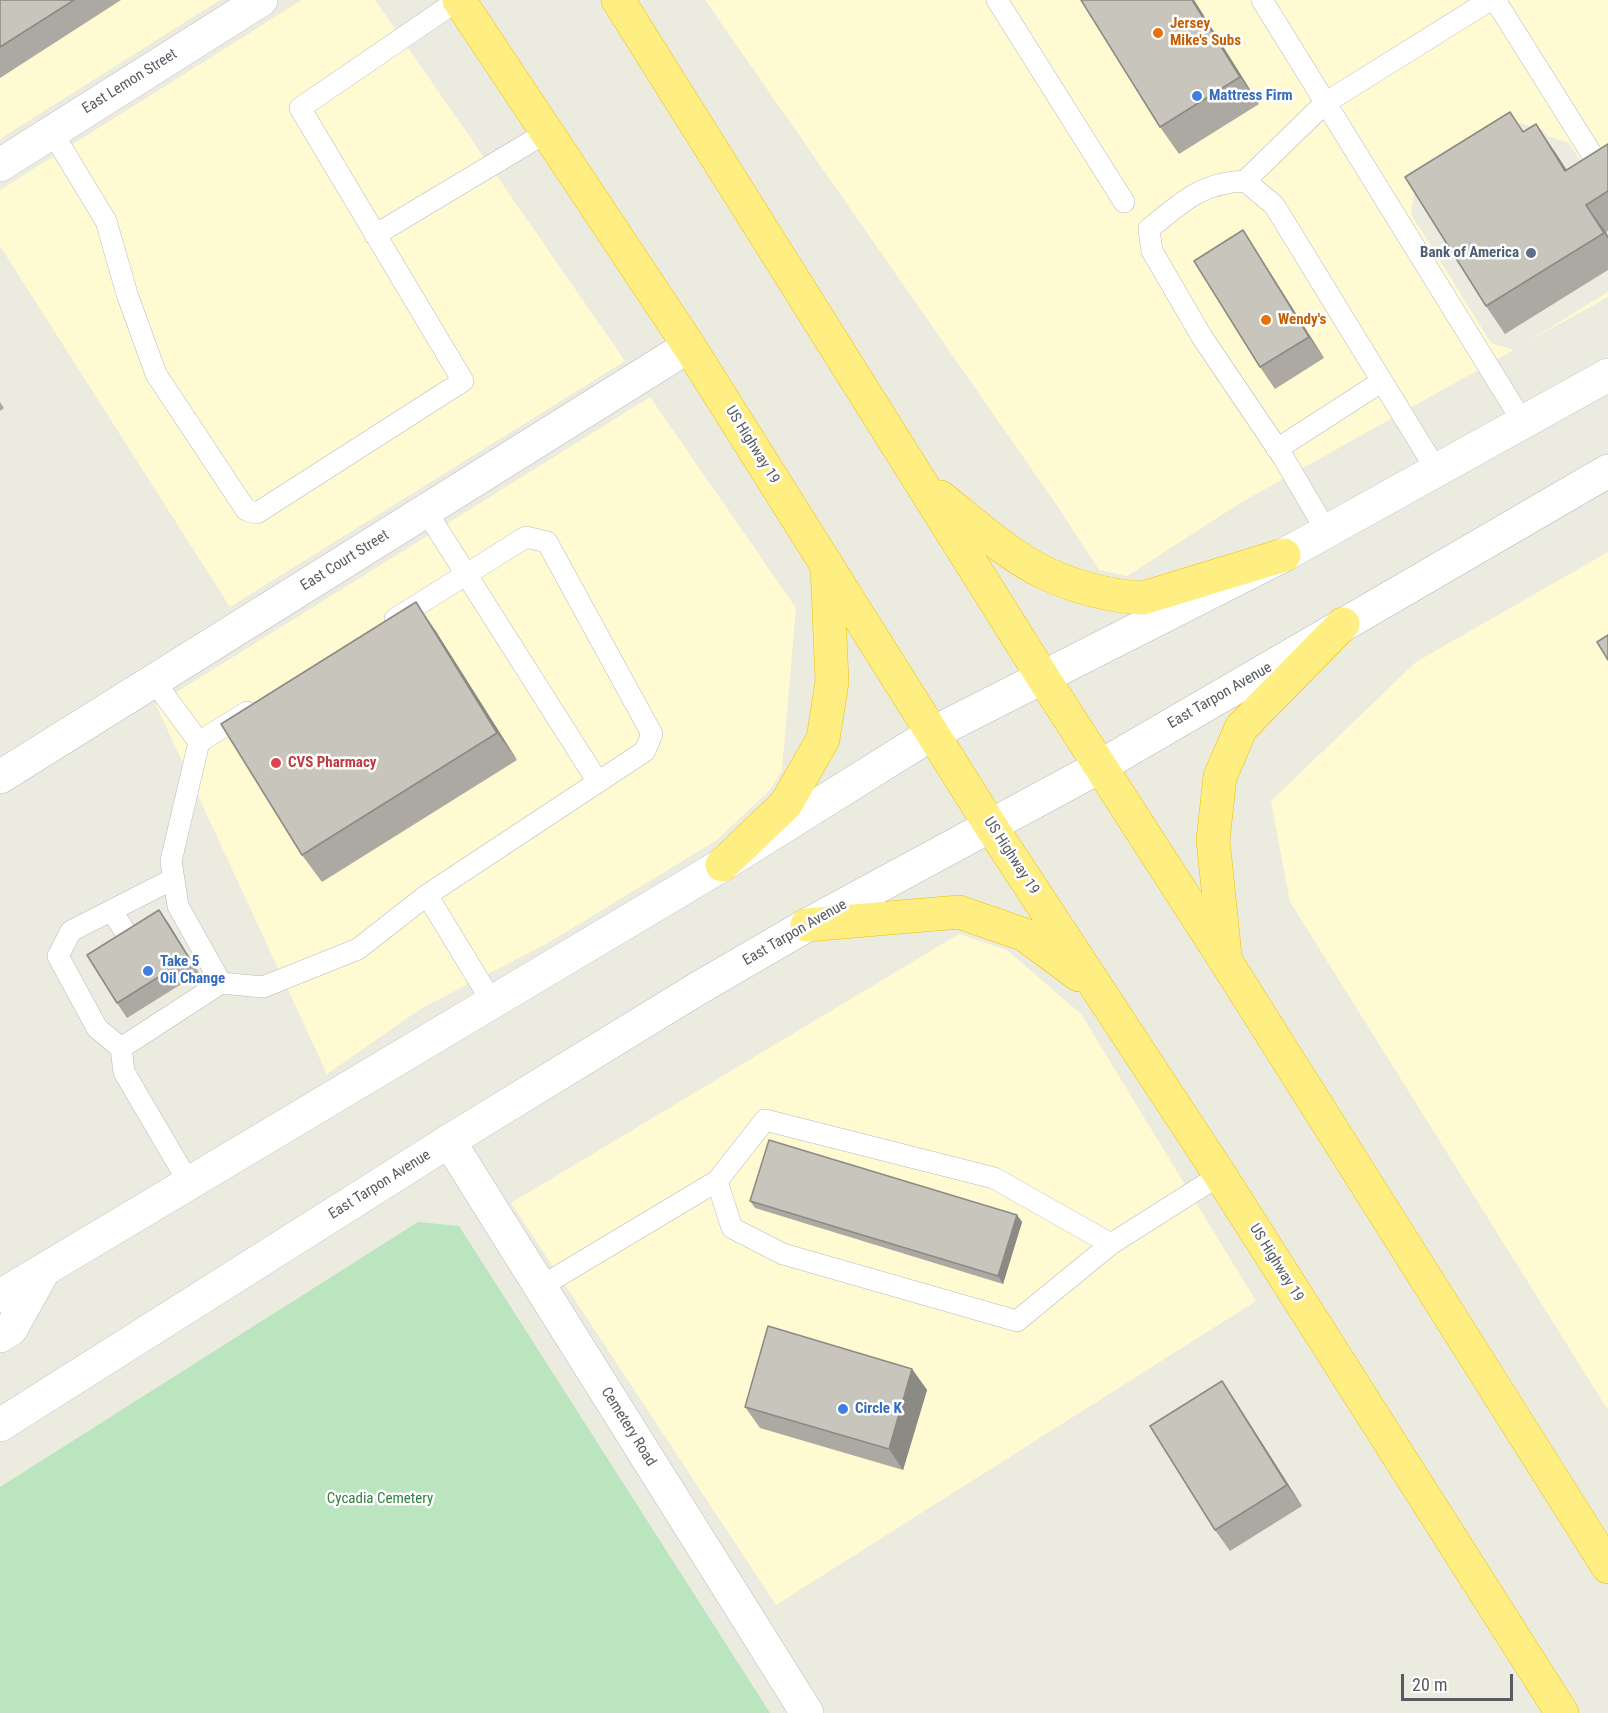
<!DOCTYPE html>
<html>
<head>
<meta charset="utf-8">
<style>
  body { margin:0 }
  #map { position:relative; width:1608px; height:1713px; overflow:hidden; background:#ecebdf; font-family:"Roboto Condensed",sans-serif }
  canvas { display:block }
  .scale { position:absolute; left:1401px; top:1674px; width:112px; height:27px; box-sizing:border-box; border:3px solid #585b61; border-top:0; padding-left:8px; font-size:18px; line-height:21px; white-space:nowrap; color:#585b61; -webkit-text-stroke:4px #fff; paint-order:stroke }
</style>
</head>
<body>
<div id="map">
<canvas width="1608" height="1713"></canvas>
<div class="scale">20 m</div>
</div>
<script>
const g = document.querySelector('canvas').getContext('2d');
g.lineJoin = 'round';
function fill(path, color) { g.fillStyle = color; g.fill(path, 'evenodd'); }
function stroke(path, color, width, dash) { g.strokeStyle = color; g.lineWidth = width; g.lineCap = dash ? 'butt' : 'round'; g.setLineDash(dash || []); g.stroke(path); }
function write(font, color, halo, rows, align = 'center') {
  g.font = font + ' "Roboto Condensed",sans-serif'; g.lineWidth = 5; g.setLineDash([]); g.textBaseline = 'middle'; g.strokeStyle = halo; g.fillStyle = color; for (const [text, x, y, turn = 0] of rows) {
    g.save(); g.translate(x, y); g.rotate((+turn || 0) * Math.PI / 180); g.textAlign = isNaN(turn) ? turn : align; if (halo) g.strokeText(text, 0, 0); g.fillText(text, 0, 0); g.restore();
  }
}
fill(new Path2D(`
  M0 0H220L0 139Z
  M302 0H375L625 361 230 607 0 246V190Z
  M705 0H1608V161L1589 174 1569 143 1547 136 1543 130 1519 123 1415 189 1411 214 1491 343 1514 350 1242 502 1127 576 1099 570 1058 507Z
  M1608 292V297L1527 342Z
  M650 397 796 608 782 770 770 790 717 840 548 943 422 1008 327 1074 156 705Z
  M1608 552V1410L1290 902 1271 801 1416 662Z
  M959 934 1007 950 1081 1014 1256 1301 776 1605 511 1203Z`), '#fffad2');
fill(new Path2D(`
  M418 1222 459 1226 770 1713H0V1487Z`), '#bae5bf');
const lane = new Path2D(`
  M997 0 1124 202
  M1262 0 1524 424
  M1495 0 1608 180
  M52 132 106 221 127 294 156 374 246 510 257 513 463 381 300 108 458 0
  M1245 181 1325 103 1490 0
  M375 235 547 132
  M1277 449 1381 382
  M426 511 598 782
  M1327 532 1283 457 1202 337 1152 251 1149 229C1182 202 1200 183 1245 181L1274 205 1437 471
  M395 619 526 537 547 542 652 734 645 751 427 895 492 1002
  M154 681 199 742
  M247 712 199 742 171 861 178 906 221 983 263 987 358 949 427 895
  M112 911 134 946
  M121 1048 97 1028 58 956 71 931 173 879
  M717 1181 732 1228 783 1254 1017 1321 1111 1244
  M189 1183 124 1072 121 1048 221 983
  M540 1287 717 1181 765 1120 994 1178 1111 1244 1220 1175`);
const street = new Path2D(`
  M0 165 261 0
  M0 777 689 346
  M449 1141 807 1713`);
const secondary = new Path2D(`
  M0 1296 722 865 933 733 1284 555 1608 375
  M0 1336 11 1329 44 1270
  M0 1425 449 1141 697 989 807 925 1099 767 1608 471`);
const highway = new Path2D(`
  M459 0 689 346 990 825 1220 1175 1562 1713
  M618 0 1044 679 1225 960 1608 1567
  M940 497C972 522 1009 556 1045 573 1075 587 1110 596 1143 598L1284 555
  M722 865 786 804 823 739 832 682 827 565
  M807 925 959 912 1025 935 1079 975
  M1225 955 1213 840 1220 777 1241 728 1343 624`);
stroke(lane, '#b7b9bf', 22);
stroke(street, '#b7b9bf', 34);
stroke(secondary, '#b8bbc2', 34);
stroke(highway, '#ebbf00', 34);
stroke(lane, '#fff', 21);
stroke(street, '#fff', 33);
stroke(secondary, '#fff', 33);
stroke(highway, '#ffef83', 33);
fill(new Path2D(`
  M0 0H121L0 78Z
  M1081 0H1194L1259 104 1179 154 1160 127Z
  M1524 132 1555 152 1567 170 1608 144V231L1606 232 1608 236V270L1505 334 1486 306Z
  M1243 230 1257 252 1324 358 1275 389 1260 367Z
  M0 402 4 408 0 411Z
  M435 630 517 760 322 882 302 855Z
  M159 910 199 973 127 1018 117 1003Z
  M750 1201 1017 1215 1022 1222 1003 1284 755 1208Z
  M912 1369 927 1390 903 1470 760 1428 745 1407Z
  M1222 1381 1236 1402 1302 1506 1230 1551 1215 1530Z`), '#aba9a2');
fill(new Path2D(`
  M1192 0H1194L1259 104 1240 77Z
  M1536 124 1555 152 1584 198 1565 171Z
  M1586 205 1606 232 1608 236V239Z
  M1243 230 1257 252 1324 358 1309 337Z
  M416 602 435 630 517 760 497 733Z
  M159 910 169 924 199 973 189 958Z
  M1017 1215 1022 1222 1003 1284 998 1276Z
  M912 1369 927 1390 903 1470 889 1449Z
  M1222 1381 1236 1402 1302 1506 1287 1485Z`), '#8b8a84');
const building = new Path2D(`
  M0 0H74L0 47Z
  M1081 0H1192L1240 77 1160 127Z
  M1510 112 1523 132 1536 124 1565 171 1608 144V191L1586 205 1604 233 1486 306 1405 177Z
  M1243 230 1309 337 1260 367 1194 261Z
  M416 602 497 733 302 855 221 724Z
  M1608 635V660L1597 642Z
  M159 910 189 958 117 1003 87 955Z
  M769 1140 1017 1215 998 1276 750 1201Z
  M768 1326 912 1369 889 1449 745 1407Z
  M1222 1381 1287 1485 1215 1530 1150 1426Z`);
fill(building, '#c7c5bc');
stroke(building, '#8b8a84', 1.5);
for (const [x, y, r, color] of [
  [1158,33,6,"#e8710a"],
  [1197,96,6,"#3f7fe0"],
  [1531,253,6,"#5c6f8a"],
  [1266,320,6,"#e8710a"],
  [276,763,6,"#e0444e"],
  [148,971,6,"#3f7fe0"],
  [843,1409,6,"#3f7fe0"]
]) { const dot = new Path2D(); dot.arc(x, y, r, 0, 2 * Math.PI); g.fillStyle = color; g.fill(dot); stroke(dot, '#fff', 2); }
write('bold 15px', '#c56008', '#fff', [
  ["Jersey",1170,24],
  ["Mike's Subs",1170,41],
  ["Wendy's",1278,320]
], 'left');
write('15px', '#585b61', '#fff', [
  ["East Lemon Street",130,82,-32],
  ["US Highway 19",752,445,58],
  ["East Court Street",345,561,-32],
  ["East Tarpon Avenue",1220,696,-30],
  ["US Highway 19",1011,856,57],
  ["East Tarpon Avenue",795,933,-30],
  ["East Tarpon Avenue",380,1185,-32],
  ["US Highway 19",1276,1263,58],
  ["Cemetery Road",628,1427,58]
]);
write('bold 15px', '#366cbe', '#fff', [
  ["Mattress Firm",1209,96],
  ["Take 5",160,962],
  ["Oil Change",160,979],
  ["Circle K",855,1409]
], 'left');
write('bold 15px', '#4e5e75', '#fff', [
  ["Bank of America",1519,253]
], 'right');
write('bold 15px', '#be3a42', '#fff', [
  ["CVS Pharmacy",288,763]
], 'left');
write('15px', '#30813e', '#fff', [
  ["Cycadia Cemetery",380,1499]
]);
</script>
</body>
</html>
